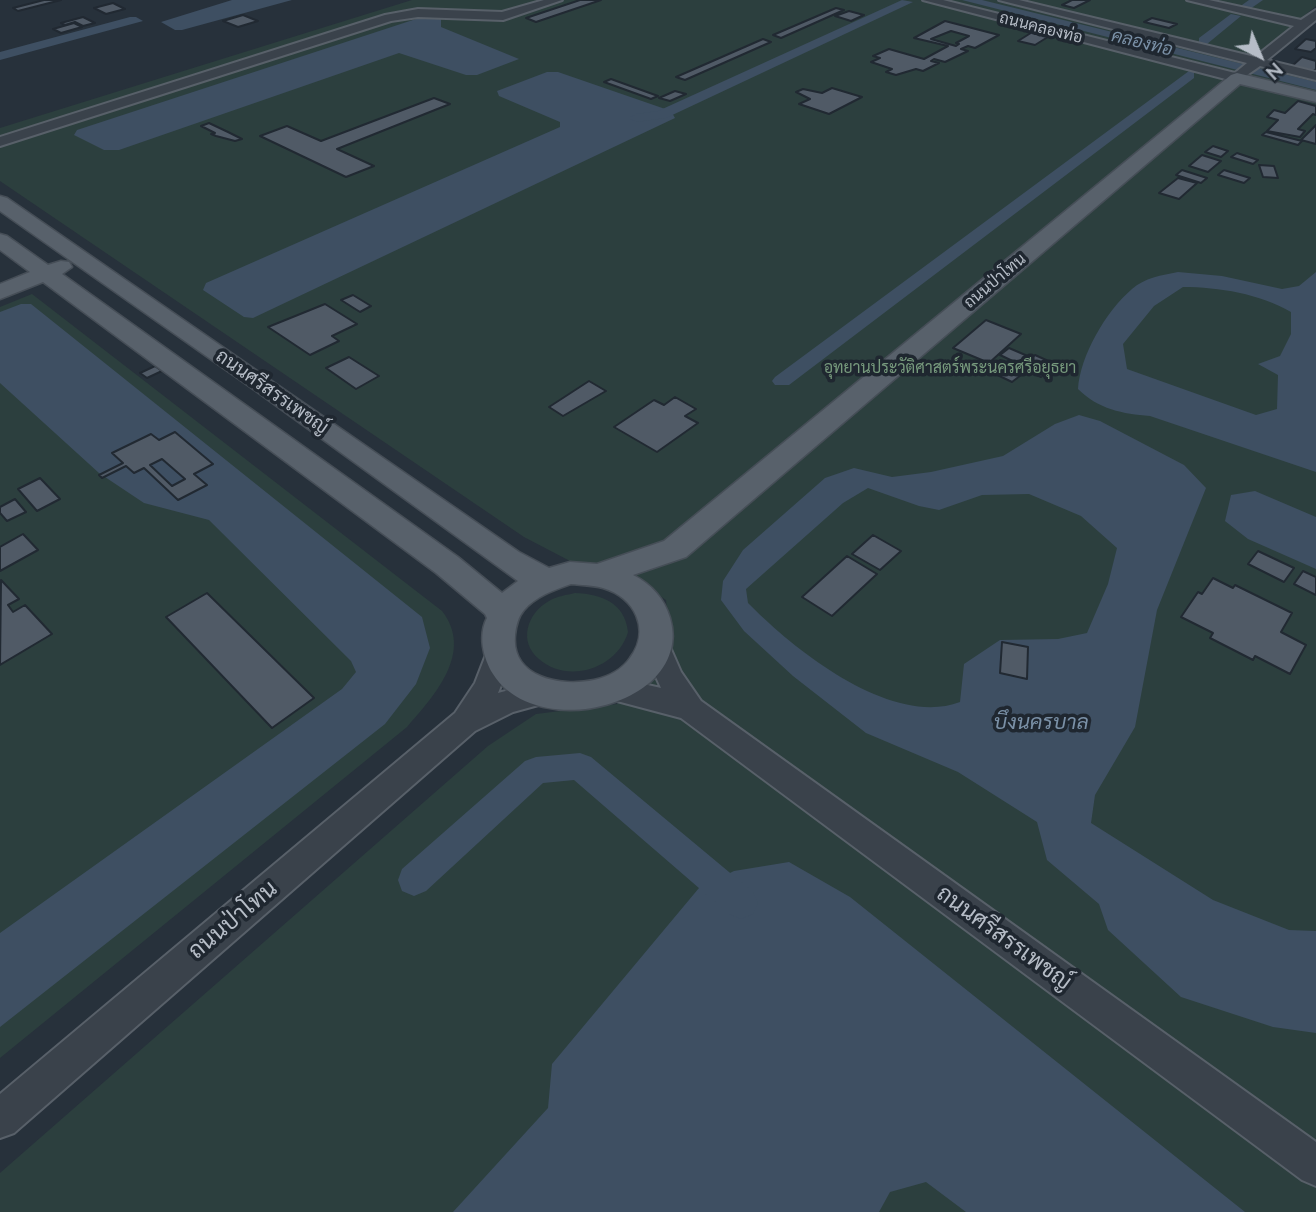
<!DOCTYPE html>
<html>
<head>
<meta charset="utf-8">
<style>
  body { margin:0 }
  #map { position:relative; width:1316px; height:1212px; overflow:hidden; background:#27313b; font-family:Mulish,sans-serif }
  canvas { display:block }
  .north { position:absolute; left:1225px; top:21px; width:70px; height:70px; -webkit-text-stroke:5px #1f2730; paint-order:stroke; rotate:137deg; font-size:19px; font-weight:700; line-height:28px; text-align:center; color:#b6bdc7 }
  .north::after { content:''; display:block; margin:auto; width:24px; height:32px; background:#b6bdc7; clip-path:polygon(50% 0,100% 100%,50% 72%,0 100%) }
</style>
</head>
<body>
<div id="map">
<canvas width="1316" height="1212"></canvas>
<div class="north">N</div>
</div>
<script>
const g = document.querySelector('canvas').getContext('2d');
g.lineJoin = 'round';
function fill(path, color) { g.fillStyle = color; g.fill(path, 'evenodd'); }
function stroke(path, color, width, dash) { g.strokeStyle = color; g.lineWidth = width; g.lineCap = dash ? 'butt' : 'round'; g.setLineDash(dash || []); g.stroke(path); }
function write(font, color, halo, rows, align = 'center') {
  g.font = font + ' Mulish,Sarabun,sans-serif'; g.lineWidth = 7; g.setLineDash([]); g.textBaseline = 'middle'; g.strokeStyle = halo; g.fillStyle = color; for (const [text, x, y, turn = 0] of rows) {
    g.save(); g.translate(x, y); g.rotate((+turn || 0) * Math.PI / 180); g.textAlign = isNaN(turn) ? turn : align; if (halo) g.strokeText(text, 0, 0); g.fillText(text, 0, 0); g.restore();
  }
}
fill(new Path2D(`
  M412 0H1316V6L1248 62 1316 79V1212H0V1173L488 746 536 714 617 704 672 656 666 600 617 567 570 561 524 537 0 181V128Z
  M32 294 442 611C474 652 435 695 407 727L0 1058V307Z
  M575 593C602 594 625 603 628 632 618 668 568 685 539 659 518 642 527 613 549 601 557 596 567 595 575 593Z`), '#2c3f3e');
fill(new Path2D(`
  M232 0H292L182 30H175L161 22Z
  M130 17H136L143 21 0 60V52Z
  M419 18H441V27L519 59 477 75H466L399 53 119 150H104L74 135 77 130Z
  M547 72H558L671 111 675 118 253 318 244 317 203 290 206 283 560 127V122L499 96 497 91Z
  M1178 272 1222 276 1282 289 1299 286 1316 272V472L1150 416C1123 414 1098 409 1078 389 1080 356 1106 311 1132 289 1144 278 1162 275 1178 272ZM1183 287C1219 287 1260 294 1291 312V334L1280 356 1258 364 1278 375 1277 409 1256 415 1127 369 1123 344 1154 306Z
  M21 304H31L422 617 430 648 416 684 385 724 0 1027V933L342 689 356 672 351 661 209 520 144 503 99 473 0 383V312Z
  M1079 415 1100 421 1184 465 1206 488 1157 610 1135 727 1095 795 1091 823 1213 900 1289 930 1316 931V1033L1273 1027 1181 997 1108 930 1099 904 1047 860 1037 822 958 772 866 733 793 676 744 631 721 600 723 581 743 550 825 478 854 468 892 477 931 472 1003 456 1055 424ZM868 488 919 506 939 510 982 495 1029 494 1081 516 1117 548 1108 584 1087 633 1058 639 1000 640 964 664 960 702C892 728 794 650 748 603L746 589 843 503Z
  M1255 491 1316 517V569L1248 539 1225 521 1231 495Z
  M789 862 850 897 1245 1212H966L926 1182 890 1192 879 1212H453L548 1108 552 1064 699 888 734 871Z`), '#3e4f62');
fill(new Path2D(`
  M902 0 913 2 666 118 636 122 629 118 636 114 658 111Z
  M962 0H982L1316 82V90Z
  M1249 0H1263L1250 9H1242V5Z
  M1231 14 1241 16 1207 44H1199V38Z
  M1189 71 1194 72V78L789 385H775L772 381 775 377Z
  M580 753 591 757 753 892 758 903 753 914 741 919 729 914 574 780 543 783 426 891 414 896 402 891 398 880 402 869 525 761 536 757Z`), '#3e4f62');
const building = new Path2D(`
  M44 0H61L18 11 13 8Z
  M580 0H601L536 22 526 18Z
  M1072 0H1090L1074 8 1062 5Z
  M113 3 125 9 106 14 94 8Z
  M836 8 844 10 781 38 773 35Z
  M849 11 864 15 851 21 835 16Z
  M243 15 258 21 238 27 223 21Z
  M83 17 95 23 83 26 75 22 65 25 61 23Z
  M1152 18 1177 24 1169 28 1144 22Z
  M945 21 999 35 975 48 968 46 961 49 968 51 945 62 934 59 931 61 939 63 923 71 916 69 896 75 886 72 892 69 871 62 880 58 873 56 889 49 924 59 948 46 914 38ZM951 31 969 36 956 43 959 44 956 46 931 39Z
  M74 23 82 27 61 33 53 29Z
  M1034 31 1051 35 1035 45 1018 41Z
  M763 39 771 42 685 80 676 77Z
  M1306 39 1316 41V48L1311 52 1295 49Z
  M1302 57 1316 61V69L1313 71 1292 66Z
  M611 79 658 96 651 99 604 82Z
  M832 88 862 97 829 114 799 104 810 99 796 92 803 89 822 93Z
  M675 91 686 94 670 101 659 98Z
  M434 98 450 104 337 149 374 166 346 177 260 136 287 126 321 141Z
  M1298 101 1316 106V115L1313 114 1298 129 1305 131 1300 137 1267 131 1278 120 1267 117 1274 110 1285 113Z
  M209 123 228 132 242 139 235 141 216 136 211 134 215 133 201 126Z
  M1316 125V144L1301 140Z
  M1266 132 1302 141 1298 145 1262 135Z
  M1213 146 1228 151 1221 157 1205 152Z
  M1237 153 1258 160 1253 164 1231 157Z
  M1202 155 1221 161 1208 172 1189 166Z
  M1259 165 1274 166 1278 178 1263 177Z
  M1182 170 1207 178 1201 183 1176 175Z
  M1224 170 1250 178 1244 183 1218 175Z
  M1178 178 1197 183 1179 199 1159 193Z
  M353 295 371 306 360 312 341 300Z
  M325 304 357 324 332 336 339 341 310 355 268 327Z
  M986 320 1021 334 989 363 953 348Z
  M1009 348 1030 357 1021 365 1000 355Z
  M1035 355 1055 364 1041 377 1020 368Z
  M349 357 379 376 356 389 326 368Z
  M1000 360 1025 372 1012 382 987 370Z
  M155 366 162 371 147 378 140 373Z
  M589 381 606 391 563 416 549 407Z
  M675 397 696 409 685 416 698 423 657 452 614 427 654 400 664 405Z
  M175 432 213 464 194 474 207 485 178 500 144 468 134 473 126 466 102 478 99 475 123 463 112 453 151 434 159 440ZM162 459 185 479 172 486 150 465Z
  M40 478 60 499 37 511 18 489Z
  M15 499 26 512 7 521 0 513V507Z
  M23 534 38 550 0 571V547Z
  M873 535 901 551 880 570 852 554Z
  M1258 551 1294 568 1284 582 1248 564Z
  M847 556 877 574 832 616 802 597Z
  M1303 571 1316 577V595L1294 584Z
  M1213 578 1233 588 1235 585 1292 613 1281 632 1306 645 1290 674 1255 656 1253 660 1210 638 1213 633 1181 617 1198 592 1202 594Z
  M1 580 19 599 8 605 13 612 25 605 52 634 0 665Z
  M207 593 314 698 272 728 166 617Z
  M1002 642 1028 647 1027 679 1000 673Z`);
fill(building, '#505a66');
stroke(building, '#212932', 2);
const minor = new Path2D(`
  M544 0H562L503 20 418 17 391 21 0 146V137L385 15 418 9 502 12Z
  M923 0H943L1235 73 1247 63 999 0H1019L1255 57 1294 26 1187 0H1209L1301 20 1316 10V20L1267 60 1316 72V80L1260 66 1237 82Z
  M656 635 666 638 681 672 701 701 1316 1142V1186L1302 1180 681 718 602 697 598 689 602 681 612 677 661 688 642 646 646 638Z
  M499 644 509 647 513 655 498 693 543 681 553 685 557 693 553 701 513 712 475 731 14 1133 0 1138V1094L455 713 475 683 489 647Z`);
const major = new Path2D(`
  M1237 73 1316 92V102L1240 84 686 557 633 575C651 584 664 598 670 618 695 704 537 744 493 674 483 658 478 635 487 618L485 614 436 573 43 282 0 299V284L30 272 0 250V234L7 236 48 265 61 261 69 262 72 267 62 274 458 557 502 593 518 581 256 391 0 211V196L7 198 519 552 549 568 570 562 597 564 664 541 1231 75ZM571 584C581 585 593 585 603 588 635 597 651 630 630 658 622 670 607 677 594 680 561 687 511 678 515 635 516 626 518 617 524 610 536 596 554 590 571 584Z`);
stroke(minor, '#586069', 4);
stroke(major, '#464e57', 3);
fill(minor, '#3a424b');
fill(major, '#58616b');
write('16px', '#b6bdc7', '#1f2730', [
  ["ถนนคลองท่อ",1041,28,14],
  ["ถนนป่าโทน",995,281,-40]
]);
write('16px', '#779a7d', '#1f2730', [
  ["อุทยานประวัติศาสตร์พระนครศรีอยุธยา",950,368]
]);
write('italic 18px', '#7a90a6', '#1f2730', [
  ["คลองท่อ",1142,43,14]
]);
write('19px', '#b6bdc7', '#1f2730', [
  ["ถนนศรีสรรเพชญ์",272,392,35]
]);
write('italic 21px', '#7a90a6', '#1f2730', [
  ["บึงนครบาล",1041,723]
]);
write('23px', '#b6bdc7', '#1f2730', [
  ["ถนนป่าโทน",233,920,-40],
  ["ถนนศรีสรรเพชญ์",1004,938,36]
]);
</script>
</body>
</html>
